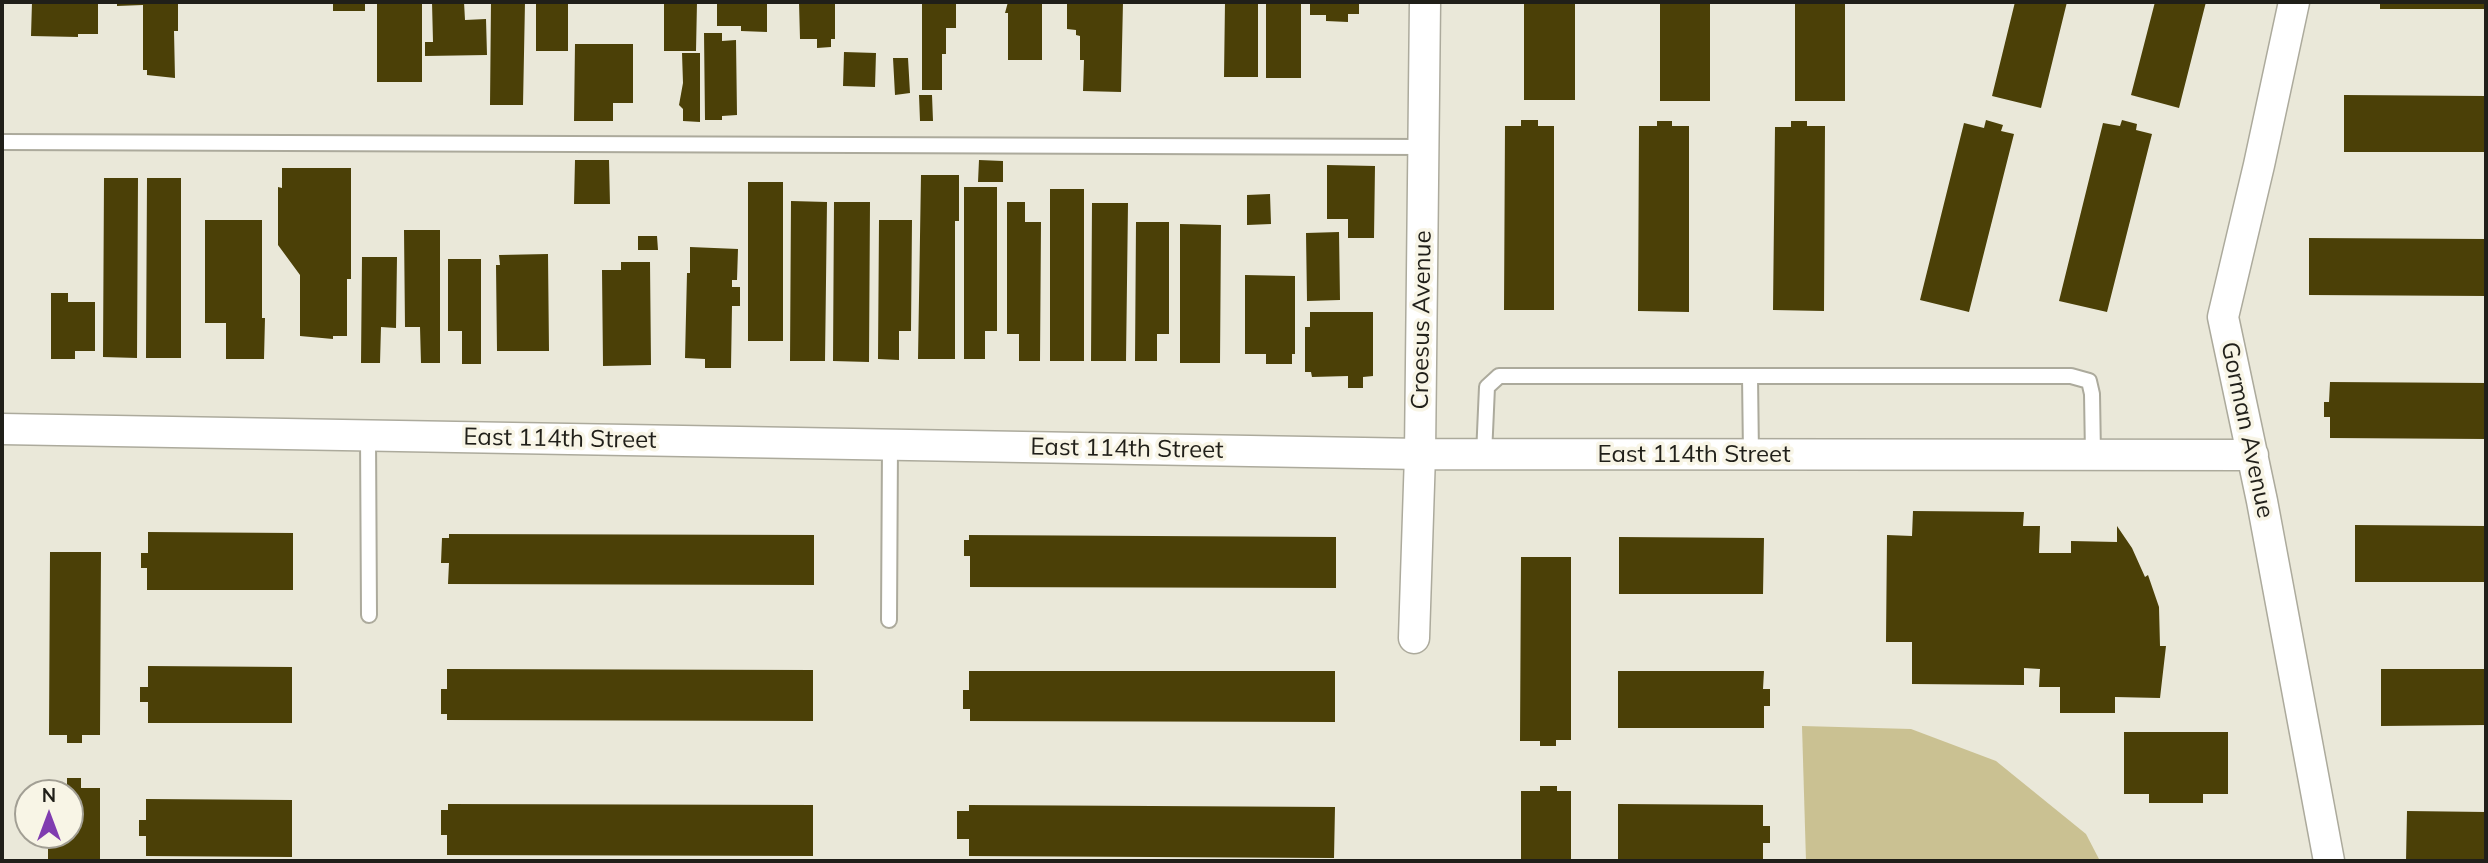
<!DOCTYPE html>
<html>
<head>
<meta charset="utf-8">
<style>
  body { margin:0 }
  #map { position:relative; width:2488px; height:863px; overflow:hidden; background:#eae8d9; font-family:Mulish,sans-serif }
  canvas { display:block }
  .frame { position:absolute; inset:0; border:4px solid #201f19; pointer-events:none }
  .north { position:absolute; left:14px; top:779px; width:70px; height:70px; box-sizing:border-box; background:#f8f5e6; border:2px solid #a29f94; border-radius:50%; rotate:0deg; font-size:19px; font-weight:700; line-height:28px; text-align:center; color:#201f19 }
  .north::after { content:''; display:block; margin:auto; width:24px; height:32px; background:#803cb0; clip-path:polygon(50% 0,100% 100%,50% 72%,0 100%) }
</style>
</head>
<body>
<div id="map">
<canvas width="2488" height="863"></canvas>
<div class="frame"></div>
<div class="north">N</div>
</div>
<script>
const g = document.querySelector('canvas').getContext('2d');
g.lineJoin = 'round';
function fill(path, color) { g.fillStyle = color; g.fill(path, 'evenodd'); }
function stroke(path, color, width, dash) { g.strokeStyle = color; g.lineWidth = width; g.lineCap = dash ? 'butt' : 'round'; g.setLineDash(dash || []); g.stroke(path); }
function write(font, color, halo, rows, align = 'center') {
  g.font = font + ' Mulish,sans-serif'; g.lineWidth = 7; g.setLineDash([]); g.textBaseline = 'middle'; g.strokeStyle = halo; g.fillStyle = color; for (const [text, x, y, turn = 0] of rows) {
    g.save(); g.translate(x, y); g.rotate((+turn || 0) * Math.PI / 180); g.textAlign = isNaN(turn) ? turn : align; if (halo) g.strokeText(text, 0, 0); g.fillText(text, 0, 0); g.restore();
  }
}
fill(new Path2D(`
  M1802 726 1911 729 1996 761 2086 834 2100 861H1806Z`), '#cac192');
fill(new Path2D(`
  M32 2H98V34H78V37L31 36Z
  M117 2H178V31H174L175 78 147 75V70H143V5L117 6Z
  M333 2H365V11H333Z
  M377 2H422V82H377Z
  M432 2H464L465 20 486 19 487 55 425 56V42H433Z
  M491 2H525L523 105H490Z
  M536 2H568V51H536Z
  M664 2H697L696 51H664Z
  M717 2H767V32L741 31V26H717Z
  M799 2H835V39H831V47L817 48V39H800Z
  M922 2H956V28H946V54H942V90H922Z
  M1008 2H1042V60H1008V13H1005Z
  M1067 2H1123L1121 92 1083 91 1084 60H1080V36L1076 35V30L1067 29Z
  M1225 2H1258V77H1224Z
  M1266 2H1301V78H1266Z
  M1310 2H1359V14H1348V22L1326 21V15H1310Z
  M1524 2H1575V100H1524Z
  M1660 2H1710V101H1660Z
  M1795 2H1845V101H1795Z
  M2015 2H2067L2041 108 1992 96Z
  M2155 2H2206L2179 108 2131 95Z
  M2380 2H2486V9H2380Z
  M704 33H722V41L736 40 737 115 722 116V120H705Z
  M575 44H633V103H613V121H574Z
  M844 52 876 53 875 87 843 86Z
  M682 53H700V122L683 121V109L679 105 683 83Z
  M893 58H908L910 93 895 95Z
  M919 95H932L933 121H920Z
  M2344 95 2486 96V152H2344Z
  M1521 120H1538V126H1554V310H1504L1505 126H1521Z
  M1986 120 2003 125 2001 131 2014 134 1969 312 1920 300 1964 123 1984 128Z
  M2122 120 2137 124 2136 130 2152 134 2107 312 2059 301 2103 123 2120 126Z
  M1657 121H1672V126H1689V312L1638 311 1639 126H1657Z
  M1791 121H1807V126H1825L1824 311 1773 310 1775 127H1791Z
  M575 160H609L610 204H574Z
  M979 160 1003 161V182H978Z
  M1327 165 1375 166 1374 238H1348V219H1327Z
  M282 168H351V279H347V336H333V339L300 336V275L278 245V187L282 188Z
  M921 175H959V221H955V359H918Z
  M104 178H138L137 358 103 357Z
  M147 178H181V358H146Z
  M748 182H783V341H748Z
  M964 187H997V331H985V359H964Z
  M1050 189H1084V361H1050Z
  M1270 194 1271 224 1247 225V195Z
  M791 201 827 202 825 361H790Z
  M834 202H870L869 362 833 361Z
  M1007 202H1025V222H1041L1040 361H1019V334H1007Z
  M1092 203H1128L1126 361H1091Z
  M205 220H262V318H265L264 359H226V323H205Z
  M879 220H912L911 331H899V360L878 359Z
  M1136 222H1169V334H1157V361H1135Z
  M1180 224 1221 225 1220 363H1180Z
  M404 230H440V363H421L420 327H405Z
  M1339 232 1340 300 1307 301 1306 233Z
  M638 236H657L658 250H638Z
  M2309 238 2486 239V296L2309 295Z
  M690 247 738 249 737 280H732V287H740V306H732L731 368H705V359L685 358 687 273H690Z
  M548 254 549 351H497L496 265H500L499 255Z
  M362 257H397L396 328 381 327 380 363H361Z
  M448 259H481V364H462V331H448Z
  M621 262H650L651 365 603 366 602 270H621Z
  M1245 275 1295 276V354H1292V364H1266V354H1245Z
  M51 293H68V302H95V351H75V359H51Z
  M1310 312H1373V376L1363 377V388H1348V376L1312 377 1311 372H1305V327H1310Z
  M2330 382 2486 383V439L2330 438V417H2324V402H2329Z
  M1913 511 2024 512 2023 526H2040L2039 553H2071V541L2117 542V526L2132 548 2145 577 2148 575 2159 607 2160 646H2166L2160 698 2115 697V713H2060V687H2039L2040 669 2024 668V685L1912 684V642H1886L1887 535 1912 536Z
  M2355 525 2486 526V582H2355Z
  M148 532 293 533V590H147V568H141V553H148Z
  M449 534 814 535V585L448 584 449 563H441L442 538H449Z
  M969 535 1336 537V588L970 587V556H964V540H969Z
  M1619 537 1764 538 1763 594H1619Z
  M50 552H101L100 735H82V743H67V735H49Z
  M1521 557H1571V740H1556V746H1540V741H1520Z
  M148 666 292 667V723H148V702H140V687H148Z
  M447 669 813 670V721L447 720V714H441V689H447Z
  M2381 669H2486V725L2381 726Z
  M969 671H1335V722L970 721V709H963V690H969Z
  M1618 671H1764L1763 689H1770V706H1764V728H1618Z
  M2124 732H2228V794H2203V803H2149V794H2124Z
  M67 778H81V788H100V861H48V835H70V793H49V788H67Z
  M1540 786H1557V791H1571V861H1521V791H1540Z
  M146 799 292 800V857L146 856V836H139V820H146Z
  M448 804 813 805V856L447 855V835H441V810H448Z
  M1618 804 1763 805V826H1770V843H1763V861L1618 860Z
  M969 805 1335 807 1334 858 969 856V839H957V811H969Z
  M2407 811 2486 812V861H2406Z`), '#4b4007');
const lane = new Path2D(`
  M2 142 1424 147
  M1750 376 1751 455
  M368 436 369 615
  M1484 455 1487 387 1499 376H2071L2089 381 2092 394 2093 455
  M889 620 890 445`);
const street = new Path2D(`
  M2294 2 2259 165 2223 317 2262 501 2329 861
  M2 429 1420 454 2253 455
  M1414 638 1420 454 1425 2`);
stroke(lane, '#acaa9c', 18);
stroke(street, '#acaa9c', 33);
stroke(lane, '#fff', 14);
stroke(street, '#fff', 30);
write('24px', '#201f19', '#f8f5e6', [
  ["Croesus Avenue",1422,320,-89],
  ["Gorman Avenue",2247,430,78],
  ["East 114th Street",560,439,1],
  ["East 114th Street",1127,449,1],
  ["East 114th Street",1694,455]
]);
</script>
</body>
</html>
